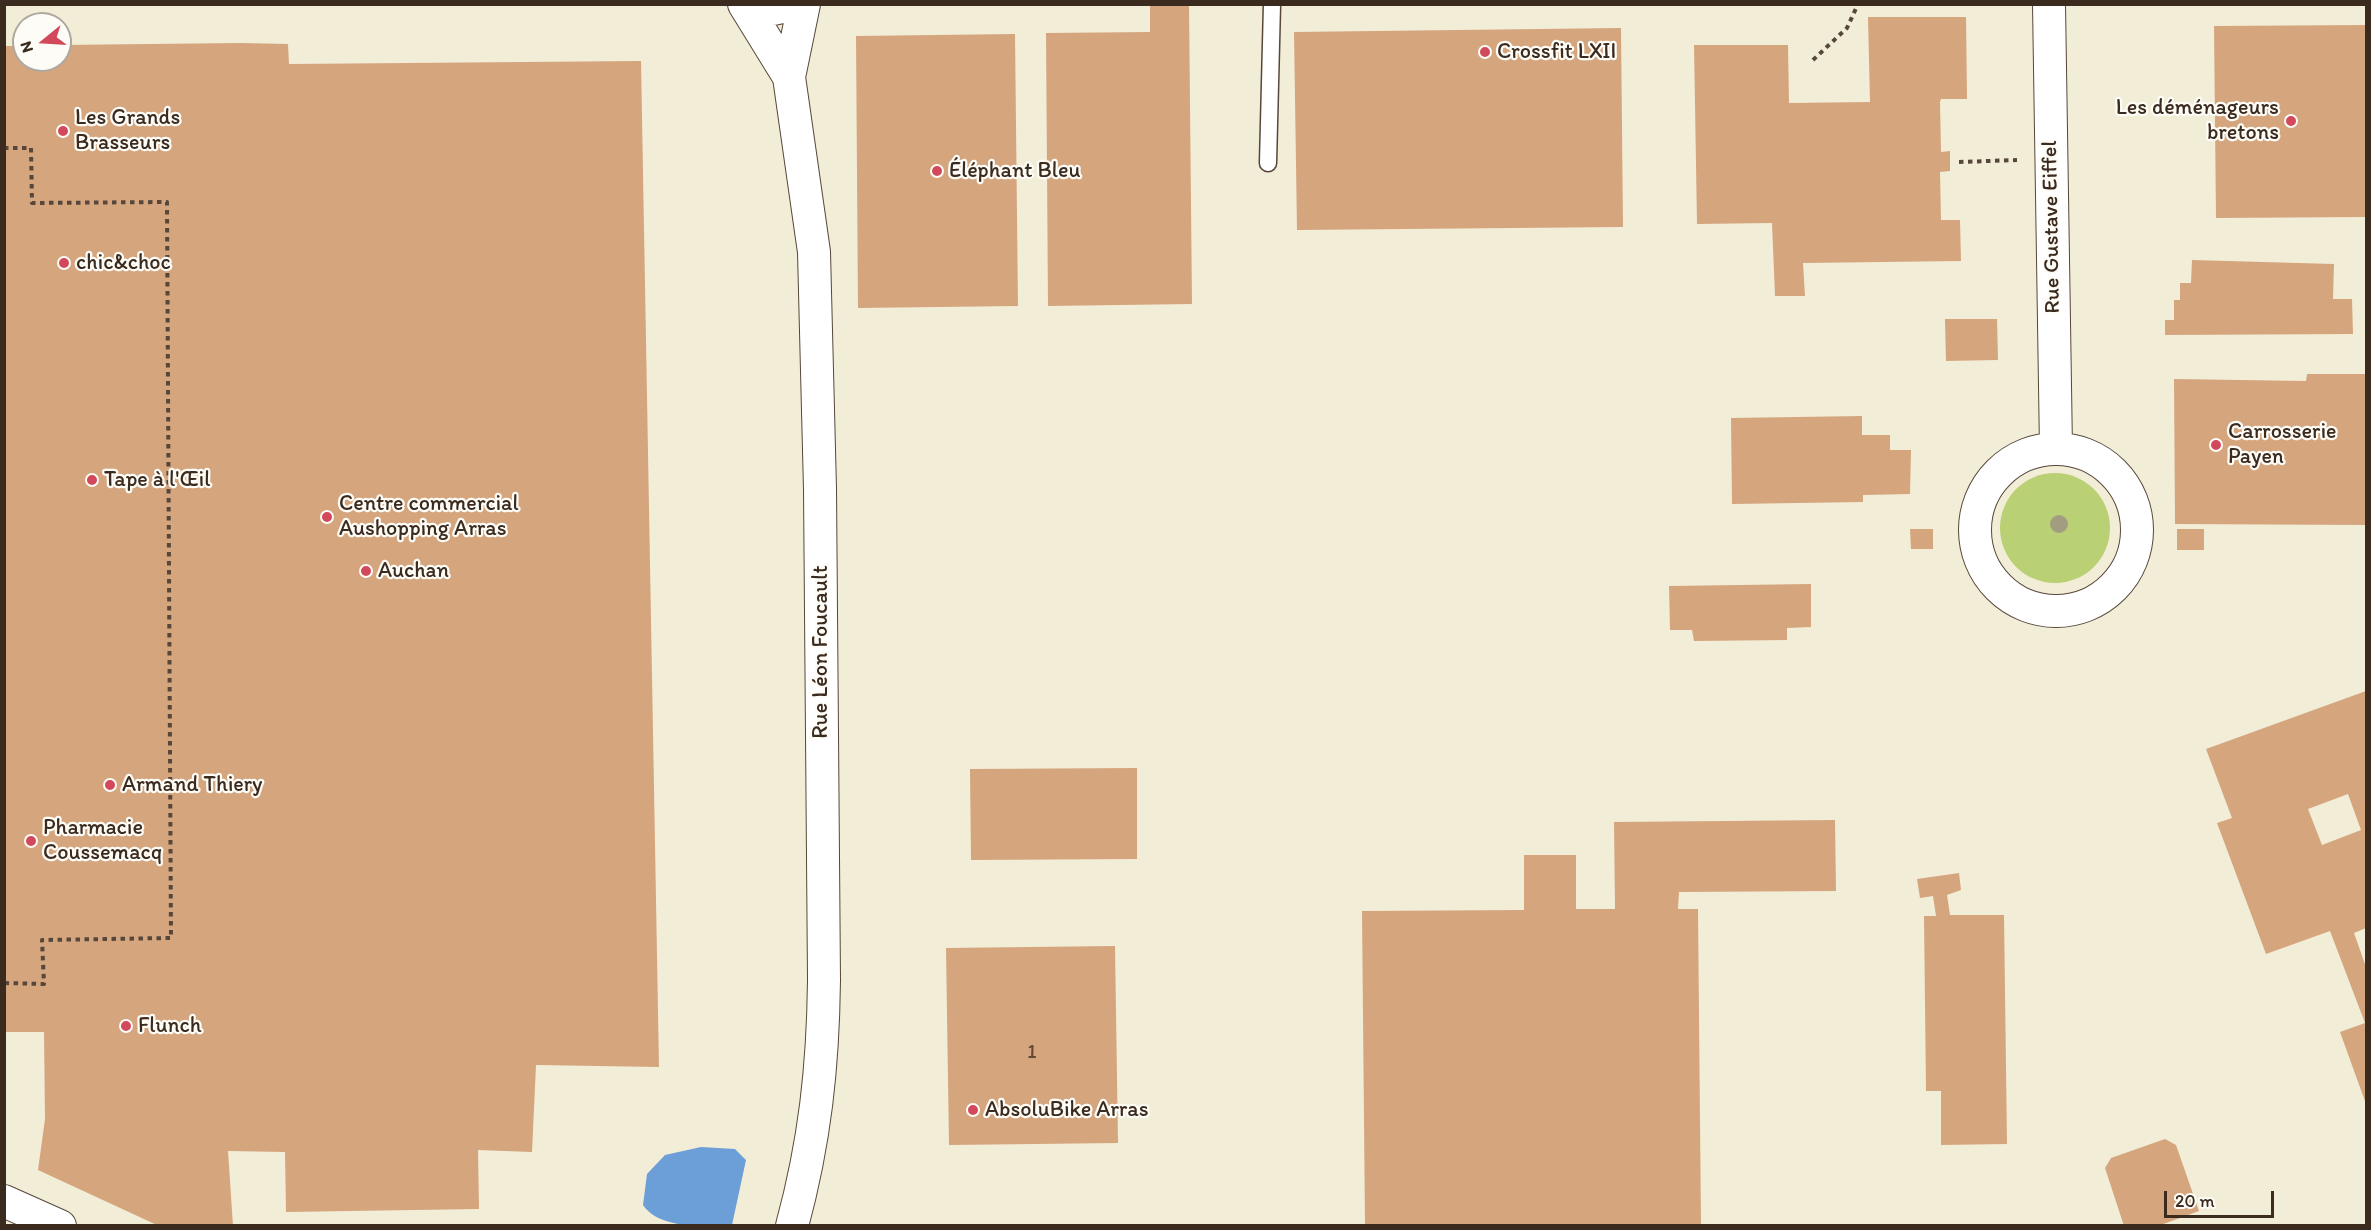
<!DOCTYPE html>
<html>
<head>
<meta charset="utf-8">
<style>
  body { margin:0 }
  #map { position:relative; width:2371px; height:1230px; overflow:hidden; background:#f2edd7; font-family:Itim,sans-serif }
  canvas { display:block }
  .frame { position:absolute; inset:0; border:6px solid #3b2a1e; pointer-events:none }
  .north { position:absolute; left:12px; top:12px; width:60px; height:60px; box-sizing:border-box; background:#fdfcf7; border:2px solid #afa8a0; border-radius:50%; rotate:252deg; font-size:16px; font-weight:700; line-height:24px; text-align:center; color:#3b2a1e }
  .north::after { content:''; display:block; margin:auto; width:21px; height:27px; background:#d1495b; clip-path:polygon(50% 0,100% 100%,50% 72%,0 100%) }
  .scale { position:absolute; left:2164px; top:1191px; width:110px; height:27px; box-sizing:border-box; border:3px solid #3b2a1e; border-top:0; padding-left:8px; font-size:18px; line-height:21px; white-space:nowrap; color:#3b2a1e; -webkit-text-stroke:4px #fdfcf7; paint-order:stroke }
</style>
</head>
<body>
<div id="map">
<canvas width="2371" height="1230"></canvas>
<div class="frame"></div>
<div class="north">N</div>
<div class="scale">20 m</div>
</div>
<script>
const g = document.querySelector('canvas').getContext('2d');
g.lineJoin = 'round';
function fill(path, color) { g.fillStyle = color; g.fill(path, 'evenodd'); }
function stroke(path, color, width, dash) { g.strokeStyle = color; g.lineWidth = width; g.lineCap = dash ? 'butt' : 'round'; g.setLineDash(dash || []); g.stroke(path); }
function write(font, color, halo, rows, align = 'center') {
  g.font = font + ' Itim,sans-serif'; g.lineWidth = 4.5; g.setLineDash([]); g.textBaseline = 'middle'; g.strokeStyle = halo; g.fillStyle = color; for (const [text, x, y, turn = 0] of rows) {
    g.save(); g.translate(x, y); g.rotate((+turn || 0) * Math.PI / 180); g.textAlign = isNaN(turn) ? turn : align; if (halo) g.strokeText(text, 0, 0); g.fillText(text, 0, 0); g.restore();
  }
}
fill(new Path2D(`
  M2000 528a55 55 0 1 1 110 0a55 55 0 1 1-110 0Z`), '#b9d074');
fill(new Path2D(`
  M701 1147 735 1149 746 1160 732 1225C705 1226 660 1230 643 1205L647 1174 665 1155Z`), '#6c9ed7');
fill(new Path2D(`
  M1150 4H1189L1192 304 1048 306 1046 33 1150 32Z
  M1868 17H1966L1967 99H1941L1940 102 1941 152 1950 151V171L1940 172 1941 220H1960L1961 261 1803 263 1805 296H1775L1772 223 1697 224 1694 45H1788L1789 103 1870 102Z
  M2366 25V217L2216 218 2214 26Z
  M1621 28 1623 227 1297 230 1294 32Z
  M1015 34 1018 306 858 308 856 36Z
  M241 43 288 44 289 64 641 61 659 1067 536 1065 532 1152 478 1150 479 1209 286 1212 285 1152 228 1151 233 1226H159L38 1170 45 1119 44 1032H4V46H24V60H60V45Z
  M2192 260 2334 264 2333 299H2352L2353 334 2165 335V320H2174V300H2180V283H2191Z
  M1945 319H1997L1998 360 1946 361Z
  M2307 374H2365L2366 380V525L2175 524 2174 379 2306 381Z
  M1862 416V435H1890V450H1911L1910 494 1863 495V502L1732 504 1731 418Z
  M1910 529H1933V549H1911Z
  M2177 529H2204V550H2177Z
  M1811 584V627L1787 628V640L1694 641 1692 630H1670L1669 586Z
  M2366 691V928L2354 933 2366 967V1104L2340 1032 2365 1023 2330 931 2266 954 2217 823 2232 818 2206 749ZM2348 794 2361 830 2322 845 2308 809Z
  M1137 768V859L971 860 970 769Z
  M1835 820 1836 891 1679 892 1678 909H1698L1701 1226H1365L1362 911 1524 910V855H1576V909H1615L1614 822Z
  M1959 873 1961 890 1947 895 1950 915H2004L2007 1144 1941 1145V1091H1926L1924 916H1936L1933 896 1920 898 1917 879Z
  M1115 946 1118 1143 949 1145 946 948Z
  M2165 1139 2176 1145 2199 1211 2158 1226H2124L2105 1168 2111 1158Z`), '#d5a57e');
const lane = new Path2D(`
  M1268 163 1272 4`);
const street = new Path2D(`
  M744 4 789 77
  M746 4C761 10 774 12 789 4
  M2049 4 2056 449
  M1975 530a81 81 0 1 1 162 0a81 81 0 1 1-162 0Z
  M4 1201 60 1226
  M792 1226C815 1141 823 1067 824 980L820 489 814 252 789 77 804 4`);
stroke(lane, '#56473a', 19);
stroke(street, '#56473a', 34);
stroke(new Path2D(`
  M1813 60 1847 28 1858 4
  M4 148H31L32 203 167 202 171 938 42 940 44 984 4 983
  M1959 162 2017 160`), '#56473a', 4, [4.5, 4.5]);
stroke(lane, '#fff', 16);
stroke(street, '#fff', 32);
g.fillStyle = '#a29d80';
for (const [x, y] of [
  [2059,524]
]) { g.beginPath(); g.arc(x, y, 9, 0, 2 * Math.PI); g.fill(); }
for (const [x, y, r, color] of [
  [1485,52,6,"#d1495b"],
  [2291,121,6,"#d1495b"],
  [63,131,6,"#d1495b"],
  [937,171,6,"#d1495b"],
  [64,263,6,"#d1495b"],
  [2216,445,6,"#d1495b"],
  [92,480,6,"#d1495b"],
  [327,517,6,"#d1495b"],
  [366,571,6,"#d1495b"],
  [110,785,6,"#d1495b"],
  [31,841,6,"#d1495b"],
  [126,1026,6,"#d1495b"],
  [973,1110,6,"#d1495b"]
]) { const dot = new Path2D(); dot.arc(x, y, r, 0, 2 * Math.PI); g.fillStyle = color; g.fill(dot); stroke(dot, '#fdfcf7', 2); }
write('20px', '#624936', null, [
  ["1",1032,1053]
]);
write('22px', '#3b2a1e', '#fdfcf7', [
  ["Crossfit LXII",1497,52],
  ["Les déménageurs",2279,108,"right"],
  ["bretons",2279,133,"right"],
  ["Les Grands",75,118],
  ["Brasseurs",75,143],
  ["Éléphant Bleu",949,171],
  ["chic&choc",76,263],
  ["Carrosserie",2228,432],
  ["Payen",2228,457],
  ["Tape à l'Œil",104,480],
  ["Centre commercial",339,504],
  ["Aushopping Arras",339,529],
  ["Auchan",378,571],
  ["Armand Thiery",122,785],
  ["Pharmacie",43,828],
  ["Coussemacq",43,853],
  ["Flunch",138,1026],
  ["AbsoluBike Arras",985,1110]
], 'left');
write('22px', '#3b2a1e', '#fdfcf7', [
  ["Rue Gustave Eiffel",2052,227,-91],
  ["Rue Léon Foucault",821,652,-90]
]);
</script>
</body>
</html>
